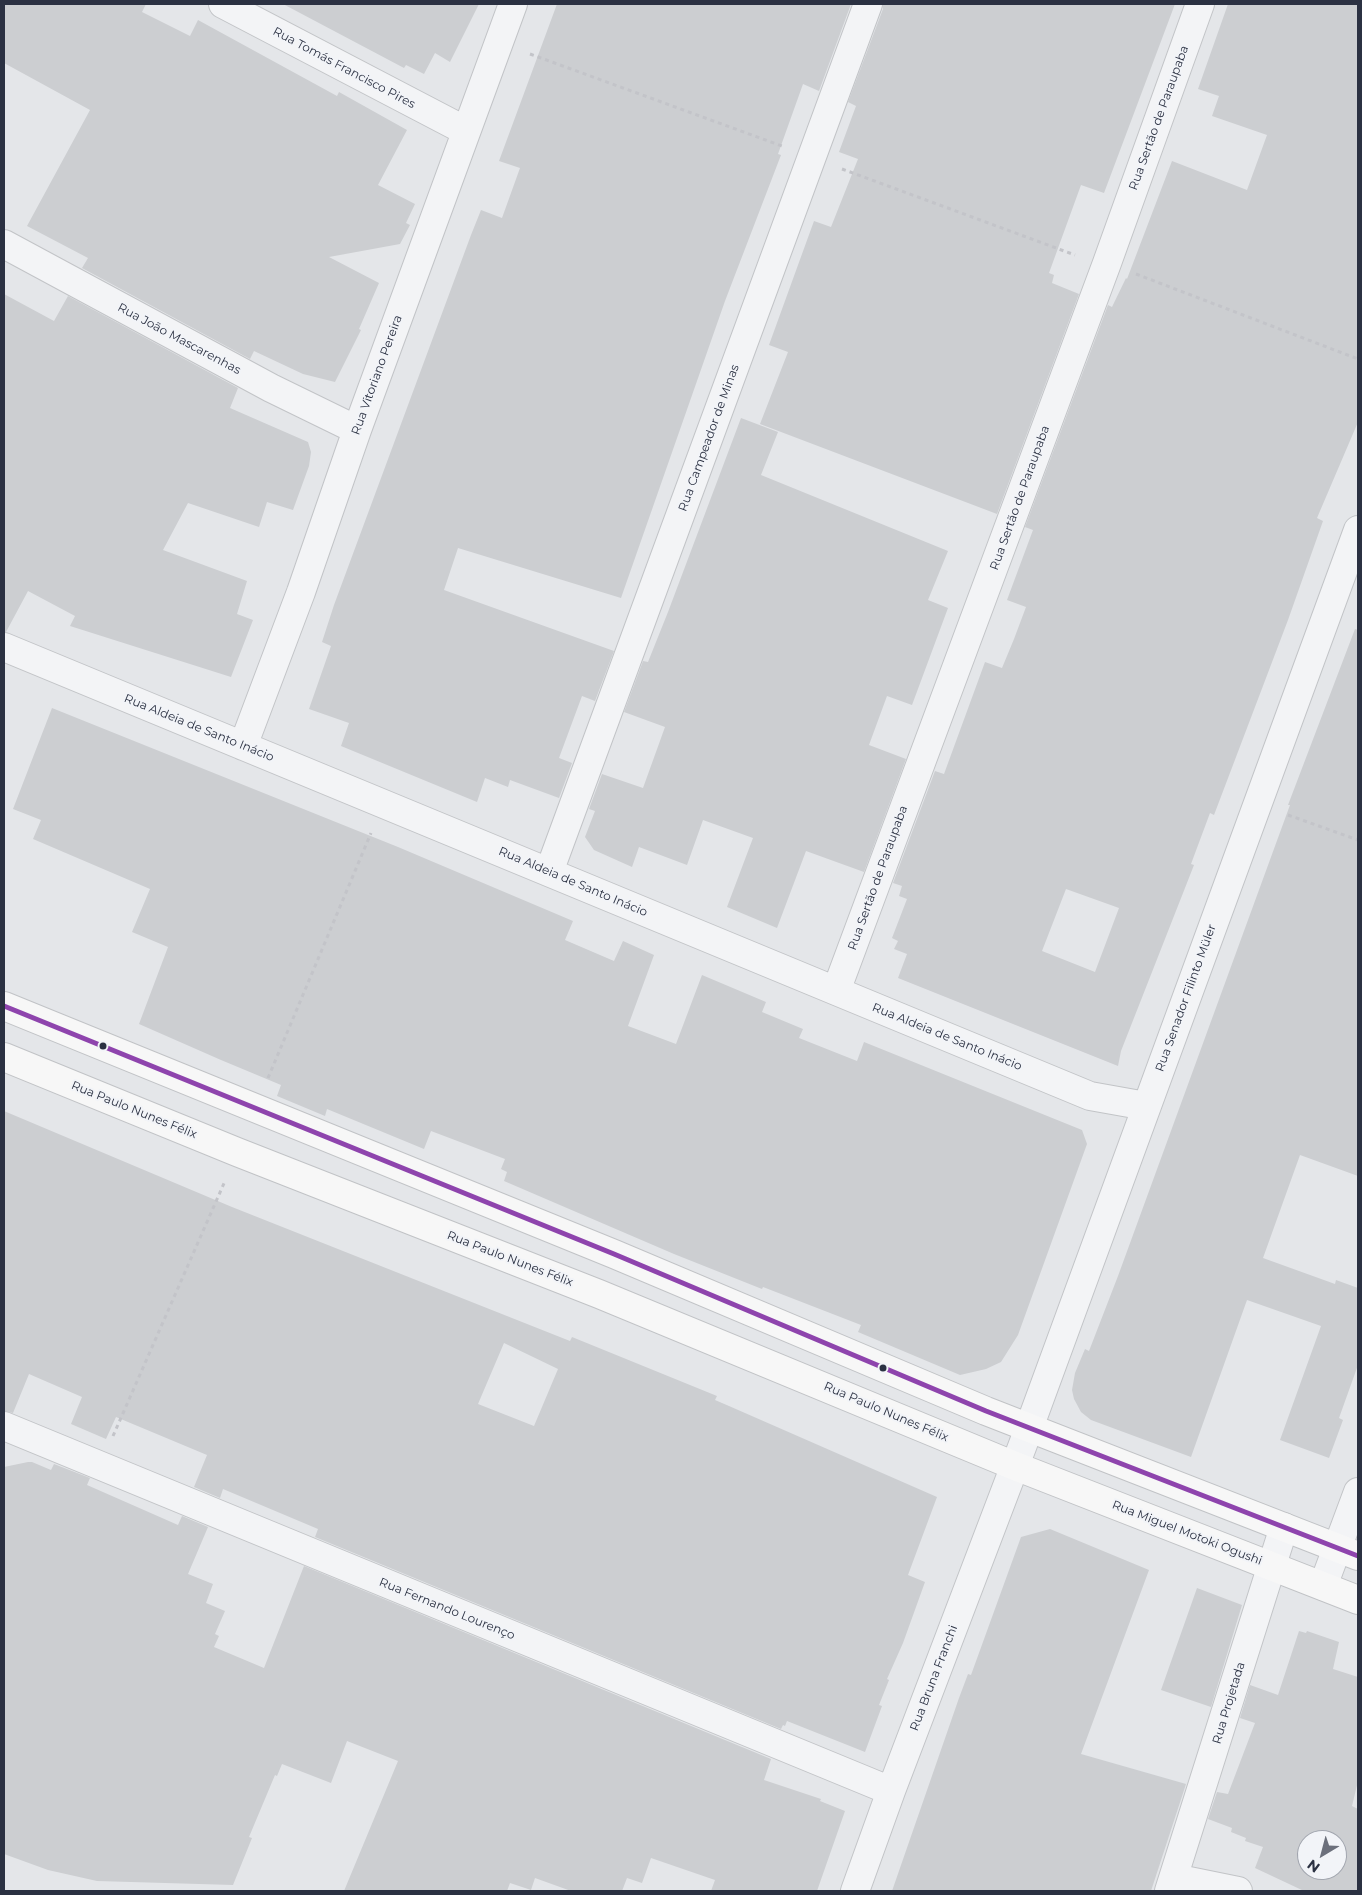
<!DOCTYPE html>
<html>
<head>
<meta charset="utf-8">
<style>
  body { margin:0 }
  #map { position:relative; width:1362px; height:1895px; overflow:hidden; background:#e4e6e9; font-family:Montserrat,sans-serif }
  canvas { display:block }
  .frame { position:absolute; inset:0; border:5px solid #2b3142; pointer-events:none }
  .north { position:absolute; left:1297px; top:1830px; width:50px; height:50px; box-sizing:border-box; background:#f2f4f8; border:1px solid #a2a6af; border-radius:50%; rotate:217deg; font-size:14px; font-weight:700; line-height:20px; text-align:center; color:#2b3142 }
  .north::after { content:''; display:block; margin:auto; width:18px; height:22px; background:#6c707c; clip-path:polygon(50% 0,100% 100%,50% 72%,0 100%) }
</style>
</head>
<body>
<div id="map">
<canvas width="1362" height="1895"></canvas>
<div class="frame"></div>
<div class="north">N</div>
</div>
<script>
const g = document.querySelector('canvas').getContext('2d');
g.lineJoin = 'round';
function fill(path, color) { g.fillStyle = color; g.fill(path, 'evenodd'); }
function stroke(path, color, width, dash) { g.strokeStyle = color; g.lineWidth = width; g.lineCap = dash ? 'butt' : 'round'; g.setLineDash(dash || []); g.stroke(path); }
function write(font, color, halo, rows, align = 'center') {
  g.font = font + ' Montserrat,sans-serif'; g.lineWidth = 4; g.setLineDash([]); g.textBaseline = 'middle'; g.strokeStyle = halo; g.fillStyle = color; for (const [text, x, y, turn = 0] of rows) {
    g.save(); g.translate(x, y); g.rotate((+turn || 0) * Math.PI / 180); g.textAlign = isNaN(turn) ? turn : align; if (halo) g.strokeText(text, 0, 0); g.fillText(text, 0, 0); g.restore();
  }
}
fill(new Path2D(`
  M4 4H146L142 12 190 36 198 20 337 96 339 92 407 130 378 185 415 204 406 223 410 225 400 244 329 257 379 283 359 329 361 330 335 382 303 374 254 351 250 359 82 268 88 258 27 226 90 110 4 63Z
  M283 4H479L450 62 435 53 424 74 406 65 404 68Z
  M557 4H851L819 91 803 84 778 154 781 155 725 301 621 598 458 548 444 590 614 651 595 701 582 696 559 758 572 763 559 798 510 780 508 787 485 778 477 802 341 746 349 723 309 709 331 646 322 642 334 605 471 235 481 210 502 218 520 168 499 161Z
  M883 4H1175L1104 193 1081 185 1049 273 1054 275 1052 283 1079 294 997 514 760 424 788 352 769 345 798 265 814 221 831 227 858 159 839 152 856 106 848 102 883 9Z
  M1228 4H1358V422L1317 518 1323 521 1288 620 1214 815 1210 813 1191 864 1194 865 1121 1051 1118 1066 898 978 907 954 894 949 898 941 892 938 907 899 899 896 902 886 893 883 935 771 944 774 985 662 1002 668 1014 639 1026 607 1007 600 1033 530 1025 527 1108 305 1112 307 1126 278 1127 279 1172 161 1247 190 1267 135 1212 116 1219 96 1198 89ZM1066 889 1119 908 1095 972 1042 951Z
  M4 294 54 321 68 296 238 388 230 408 308 442 311 452 309 466 293 510 267 502 259 527 188 503 163 550 247 581 237 614 253 620 231 677 70 626 75 616 28 591 6 632H4Z
  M741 418 778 432 761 475 948 551 928 600 948 608 912 705 887 696 869 745 906 759 864 872 806 851 777 928 727 907 753 838 703 820 687 865 639 847 632 867 594 850 585 837 595 811 589 809 602 774 643 788 665 727 624 712 643 661 648 662 668 612Z
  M1355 629 1358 630V1176L1300 1155 1263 1258 1335 1284 1336 1280 1358 1288V1365L1339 1418 1343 1420 1329 1458 1280 1440 1321 1326 1247 1300 1191 1457 1091 1420 1081 1412 1074 1399 1072 1390 1075 1373 1085 1349 1089 1351 1118 1276 1290 805H1288Z
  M52 708 398 847 573 921 565 940 614 961 623 941 654 955 628 1026 676 1044 702 975 766 1002 762 1012 803 1029 799 1038 857 1061 864 1042 1082 1130 1087 1144 1018 1335 1001 1362 986 1369 960 1375 858 1332 861 1325 763 1287 762 1289 674 1254 504 1181 507 1172 501 1169 505 1159 431 1131 424 1149 327 1109 325 1116 277 1096 281 1085 221 1060 139 1024 168 947 132 932 150 889 33 839 41 820 13 809Z
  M4 1111 232 1207 570 1341 572 1337 717 1396 715 1400 729 1406 937 1497 908 1575 925 1582 903 1643 887 1679 889 1680 879 1705 882 1706 865 1752 787 1721 785 1726 783 1725 781 1729 315 1537 318 1529 223 1489 220 1498 194 1487 207 1455 116 1417 106 1439 71 1424 82 1397 29 1374 13 1413 4 1411ZM504 1343 558 1369 534 1426 478 1404Z
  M28 1462H32L51 1470 54 1464 90 1478 87 1485 178 1525 182 1516 208 1527 188 1574 213 1584 206 1603 225 1611 215 1634 219 1636 214 1647 264 1668 304 1566 771 1759 764 1780 821 1799 820 1801 845 1811 817 1891H711L715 1880 651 1858 642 1883 627 1878 622 1891H571L535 1878 531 1890 510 1883 507 1891H344L398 1761 347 1741 331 1783 282 1764 277 1776 275 1775 249 1837 252 1838 233 1885 97 1881 48 1870 4 1854V1467Z
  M1050 1529 1149 1570 1081 1754 1186 1784 1151 1891H892L959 1698 968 1674 971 1675 1021 1537Z
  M1197 1588 1242 1605 1211 1707 1161 1690Z
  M1299 1631 1306 1633 1307 1631 1339 1642 1333 1669 1358 1677V1781L1352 1806 1358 1809V1891H1304L1255 1868 1263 1847 1245 1841 1246 1838 1231 1832 1232 1828 1208 1819 1217 1792 1228 1794 1255 1723 1240 1718 1250 1685 1278 1695ZM1307 1840H1337V1870H1307Z`), '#ccced1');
const minor = new Path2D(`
  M223 4 466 131
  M4 244 271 388 357 430
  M4 647 1090 1096 1146 1106
  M243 746 301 592 357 430 513 4
  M549 872 868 4
  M836 991 1107 263 1200 4
  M4 1426 891 1791
  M1323 1586 1358 1492
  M1174 1878 1238 1891
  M855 1891 891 1791 1022 1447 1358 530
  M1169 1891 1284 1527`);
const major = new Path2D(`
  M4 1006 614 1254 986 1411 1358 1556
  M4 1057 237 1152 599 1294 1015 1466 1358 1600`);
stroke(minor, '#c2c4c7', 30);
stroke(major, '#c1c3c6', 30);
stroke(new Path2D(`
  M530 54 782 146
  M842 169 1075 255
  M1136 274 1358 359
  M1288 815 1358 840
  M268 1078 371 833
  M113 1436 225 1181`), '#c3c4c9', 3, [4, 4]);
stroke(minor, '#f3f4f6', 28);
stroke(major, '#f7f7f7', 28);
stroke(new Path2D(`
  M4 1006 614 1254 986 1411 1358 1556`), '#8e44ad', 5);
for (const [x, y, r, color] of [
  [103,1046,4.5,"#2b3142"],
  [883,1368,4.5,"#2b3142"]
]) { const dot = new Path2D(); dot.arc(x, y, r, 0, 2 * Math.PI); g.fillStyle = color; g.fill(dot); stroke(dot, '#f2f4f8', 2); }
write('12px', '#2b3142', '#f2f4f8', [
  ["Rua Tomás Francisco Pires",344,68,28],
  ["Rua Sertão de Paraupaba",1159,118,-70],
  ["Rua João Mascarenhas",179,339,28],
  ["Rua Vitoriano Pereira",377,375,-70],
  ["Rua Campeador de Minas",709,438,-70],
  ["Rua Sertão de Paraupaba",1020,498,-70],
  ["Rua Aldeia de Santo Inácio",199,728,22],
  ["Rua Sertão de Paraupaba",878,878,-70],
  ["Rua Aldeia de Santo Inácio",573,882,23],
  ["Rua Senador Filinto Müler",1186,998,-70],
  ["Rua Aldeia de Santo Inácio",947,1037,22],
  ["Rua Paulo Nunes Félix",134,1110,22],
  ["Rua Paulo Nunes Félix",510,1259,21],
  ["Rua Paulo Nunes Félix",886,1412,23],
  ["Rua Miguel Motoki Ogushi",1187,1533,21],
  ["Rua Fernando Lourenço",447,1609,22],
  ["Rua Bruna Franchi",934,1678,-69],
  ["Rua Projetada",1229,1703,-73]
]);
</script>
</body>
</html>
